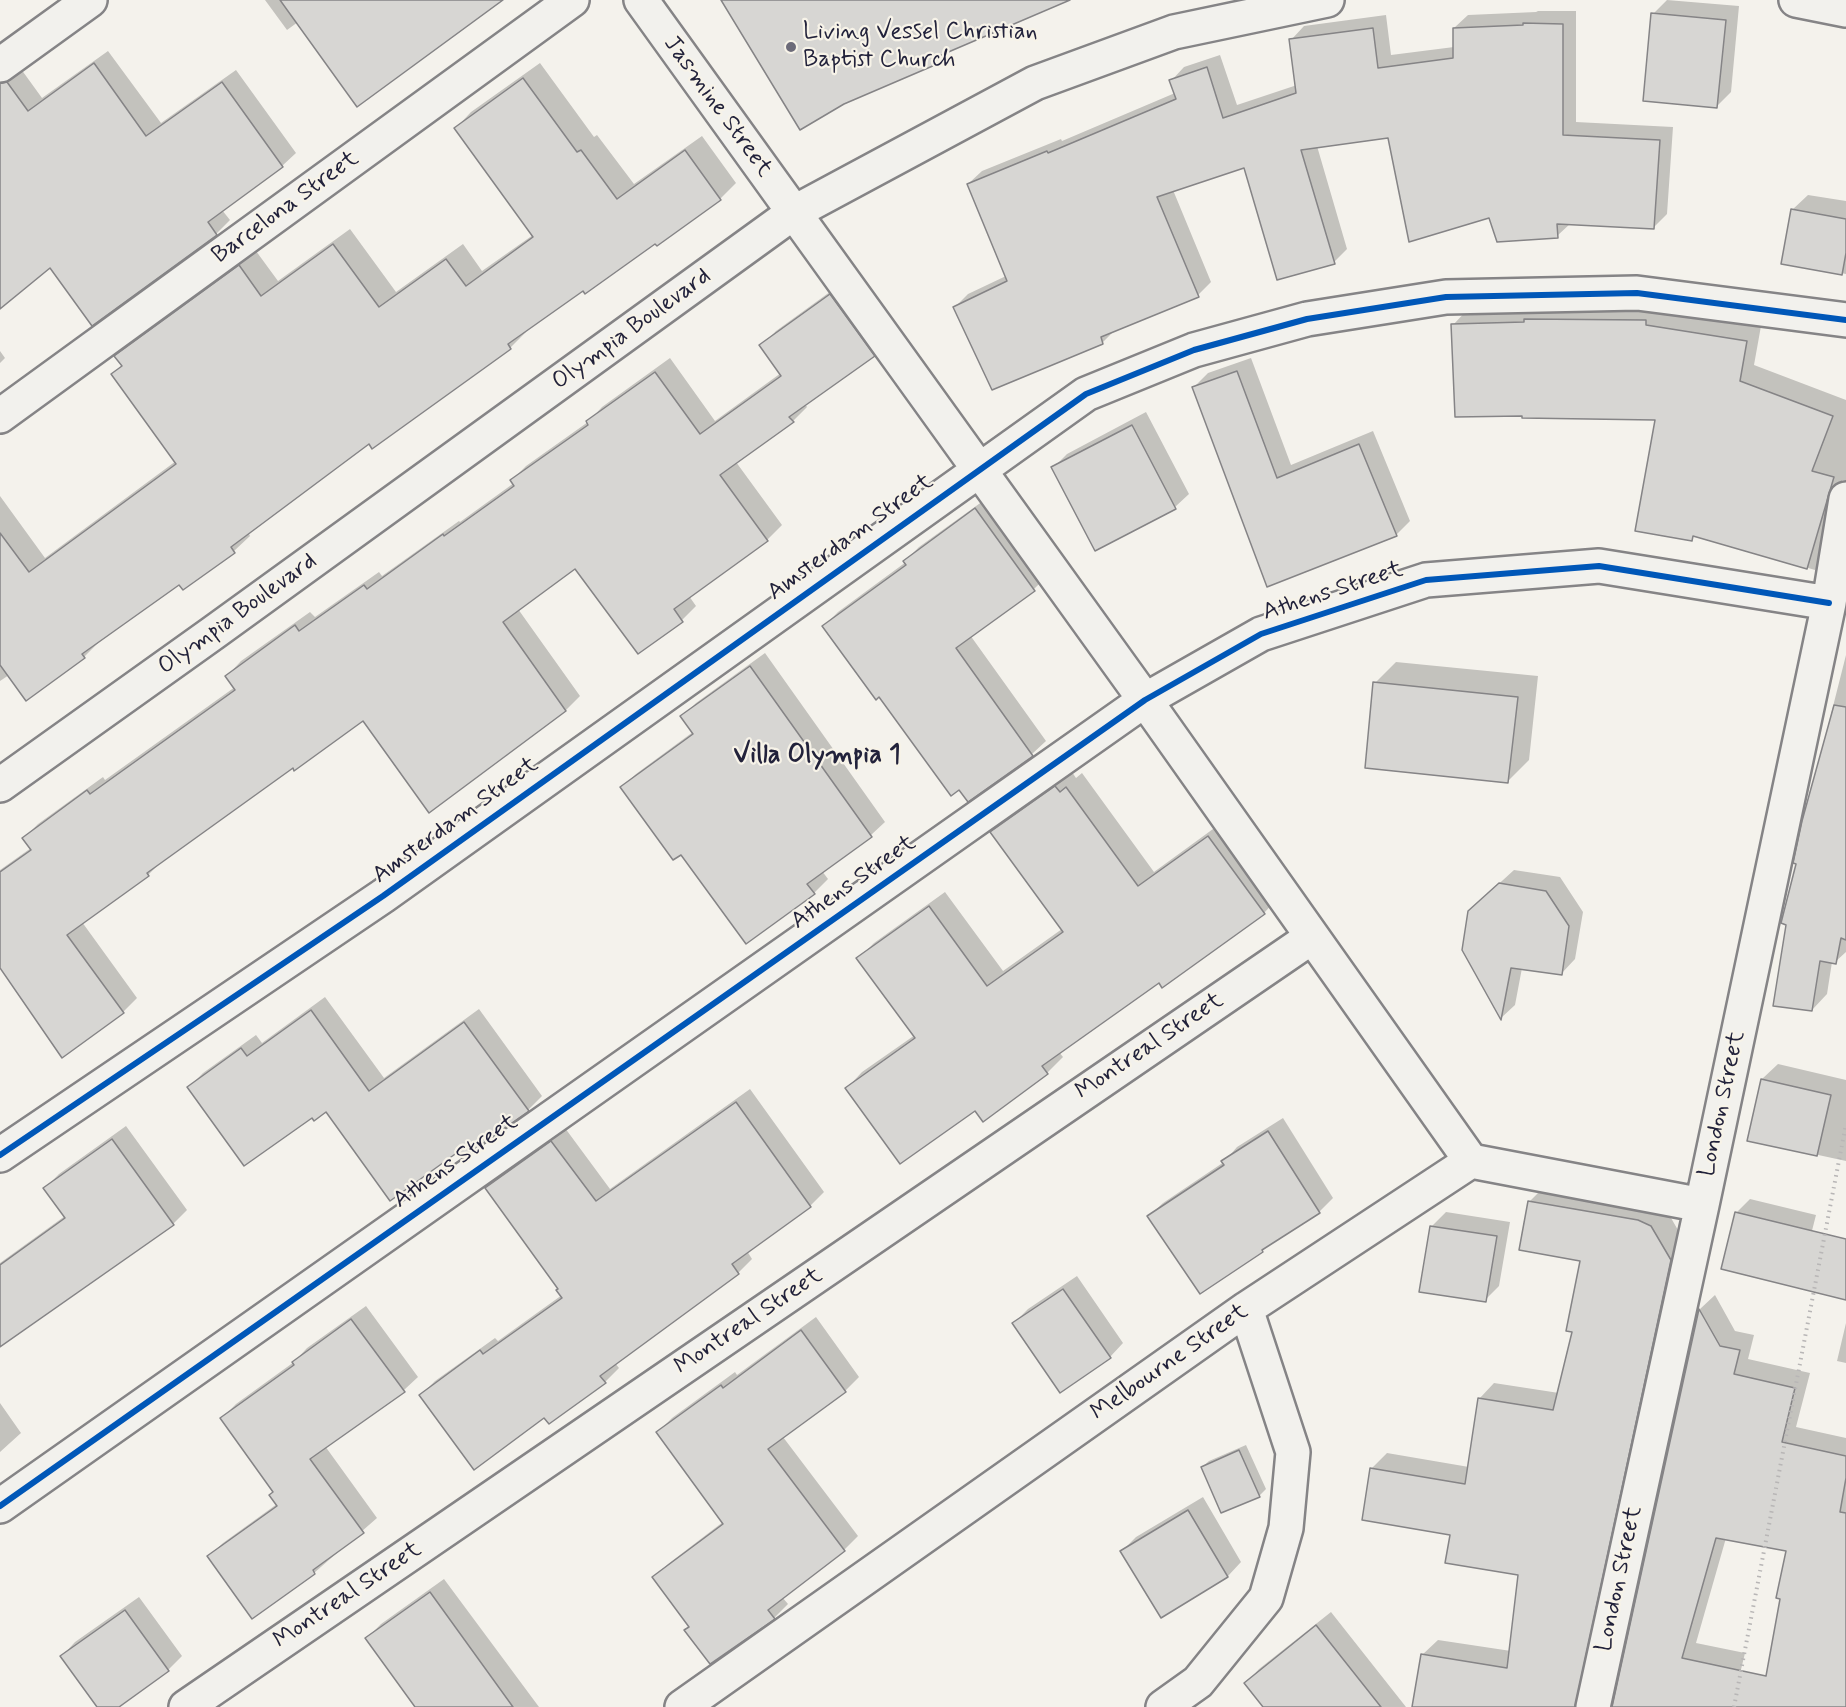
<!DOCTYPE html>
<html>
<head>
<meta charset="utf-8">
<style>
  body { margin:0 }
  canvas { display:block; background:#f4f2ec }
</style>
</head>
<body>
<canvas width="1846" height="1707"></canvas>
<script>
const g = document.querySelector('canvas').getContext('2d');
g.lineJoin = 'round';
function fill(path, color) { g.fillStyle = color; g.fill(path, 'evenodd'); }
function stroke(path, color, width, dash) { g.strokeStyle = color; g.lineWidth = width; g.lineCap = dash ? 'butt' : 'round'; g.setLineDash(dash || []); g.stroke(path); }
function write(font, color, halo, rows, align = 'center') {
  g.font = font + ' Mynerve,sans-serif'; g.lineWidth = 4.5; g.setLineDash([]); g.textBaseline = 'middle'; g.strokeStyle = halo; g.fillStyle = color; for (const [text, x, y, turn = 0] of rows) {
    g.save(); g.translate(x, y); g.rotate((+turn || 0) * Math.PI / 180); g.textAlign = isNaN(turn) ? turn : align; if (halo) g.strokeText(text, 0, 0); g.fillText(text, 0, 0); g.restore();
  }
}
fill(new Path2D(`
  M265 0H498L298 22 287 30Z
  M723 0H1060L947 51 934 64Z
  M1667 0 1739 6 1731 92 1717 106 1653 14Z
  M1538 11H1576V122L1673 127 1667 214 1654 227 1571 223 1557 236 1490 217 1390 136 1317 146 1347 249 1334 262 1245 166 1173 190 1211 282 1198 295 1116 329 1103 342 955 307 968 294 1006 276 968 184 982 171 1061 139 1062 141 1175 93 1171 81 1184 67 1220 55 1237 105 1297 85 1291 40 1304 26 1386 15 1391 55 1454 47V28L1468 15 1536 12Z
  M108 51 161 123 236 70 296 153 282 166 222 210 230 220 216 234 93 324 51 266 0 307V63L21 69 42 98Z
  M540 63 594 137 597 135 634 184 702 136 736 183 720 199 583 289 525 330 526 332 510 348 369 441 248 532 250 536 234 551 183 588 179 583 100 641 84 657 9 675 0 681V496L45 558 176 461 113 374 122 365 116 356 132 340 256 251 278 281 350 229 396 292 463 244 482 271 533 235 456 128 471 112Z
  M1808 195 1846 201V274L1783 263 1792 210Z
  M845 281 888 341 874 355 805 404 807 407 793 421 736 462 782 525 767 540 689 596 696 606 682 620 638 652 575 567 518 609 580 696 566 710 429 811 363 719 293 766 163 860 148 875 82 922 137 998 123 1012 0 967V870L31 848 24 838 38 824 103 777 105 780 235 687 227 676 241 661 310 612 315 617 379 572 382 576 459 521 460 522 514 483 512 480 526 466 588 422 602 407 670 358 715 421 781 373 761 346 776 331Z
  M1537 307 1661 310 1761 326 1754 365 1846 400V480H1842L1830 554 1815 570 1696 535 1691 539 1657 418 1453 325 1468 309Z
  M0 351 5 358 0 363Z
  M1251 358 1291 465 1373 431 1410 521 1396 535 1268 585 1194 387 1208 373Z
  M1146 412 1189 494 1175 507 1053 468 1067 454Z
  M990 496 1048 575 1034 589 970 635 1046 741 1032 754 968 800 879 695 824 626 838 612 906 562 905 561 919 547Z
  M765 653 885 822 871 835 822 871 828 879 814 893 681 853 622 787 636 774 693 732 682 717 696 703Z
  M1846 655V952L1835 962H1832L1827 994 1812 1010 1798 863 1804 821Z
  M1396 662 1538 676 1529 760 1508 781 1375 683Z
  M1072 772 1076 778 1082 773 1154 872 1224 821 1279 897 1264 913 1159 981 1059 1052 1063 1057 1047 1073 975 1109 847 1088 862 1072 915 1035 858 959 874 943 945 892 1003 971 1062 929 992 832 1008 817Z
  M1514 870 1560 877 1583 912 1575 959 1561 974 1522 968 1515 1005 1501 1018 1464 950 1469 911Z
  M325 997 384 1078 479 1009 542 1096 528 1110 458 1150 327 1110 312 1116 189 1087 203 1073 256 1035 262 1043Z
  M1778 1064 1846 1080V1161L1749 1140 1762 1079Z
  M750 1089 824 1192 810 1206 747 1251 752 1259 738 1273 615 1363 619 1368 605 1382 545 1416 421 1395 435 1381 495 1338 498 1341 562 1295 560 1289 486 1188 500 1174 565 1128 610 1189Z
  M1283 1118 1333 1198 1319 1212 1269 1243 1262 1251 1149 1216 1163 1203 1224 1162 1237 1147Z
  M126 1126 187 1210 173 1224 0 1346V1263L65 1216 45 1188 59 1174Z
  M1544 1187 1667 1211 1686 1244 1598 1707H1414L1422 1655 1438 1640 1511 1651 1520 1574 1452 1533 1372 1468 1387 1453 1469 1467 1479 1399 1494 1383 1559 1393 1573 1331 1582 1260 1529 1202Z
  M1750 1199 1816 1215 1802 1270 1736 1213Z
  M1446 1212 1510 1222 1499 1286 1485 1300 1432 1226Z
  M1077 1276 1123 1343 1110 1357 1014 1323 1028 1309Z
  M1715 1295 1735 1331 1754 1335 1748 1359 1810 1373 1796 1427 1846 1438V1691L1788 1550 1726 1538 1696 1643 1745 1653 1732 1707H1614L1700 1309Z
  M366 1306 418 1377 404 1390 325 1446 377 1518 314 1573 209 1556 223 1543 277 1504 275 1491 222 1418 236 1404 294 1362 307 1348Z
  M816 1317 859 1377 845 1391 783 1437 858 1536 844 1550 782 1597 788 1604 774 1618 691 1626 654 1578 668 1564 723 1522 658 1432 672 1418 735 1372 737 1375Z
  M1846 1323V1363L1837 1361Z
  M0 1403 21 1433 0 1452Z
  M1246 1445 1266 1489 1259 1496 1202 1467 1209 1461Z
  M1203 1497 1241 1562 1228 1576 1162 1616 1122 1551 1136 1537Z
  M444 1579 539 1707H418L367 1638 381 1624Z
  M139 1597 182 1656 168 1670 116 1707H98L62 1656 75 1642Z
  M1331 1612 1406 1707H1265L1246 1683 1259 1669Z`), '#0003');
const building = new Path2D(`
  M280 0H503L357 107Z
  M721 0H1070L932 59 935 65 844 104 800 130Z
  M1651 13 1726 20 1717 108 1643 101Z
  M1523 23 1563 24V135L1660 140 1654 229 1557 224 1558 238 1497 242 1489 218 1409 242 1388 138 1301 150 1335 264 1277 280 1244 168 1157 197 1199 297 1101 337 1103 344 992 390 953 307 1007 281 967 184 1047 151 1048 153 1176 99 1169 80 1207 67 1223 118 1296 93 1289 39 1373 28 1378 68 1453 58V28L1523 25Z
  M94 63 146 136 222 82 283 167 208 222 217 235 92 326 50 268 0 309V83L7 82 28 111Z
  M523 78 577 152 581 150 617 199 685 150 721 200 657 246 655 244 585 294 583 291 508 344 511 349 372 449 369 444 231 547 235 553 183 590 179 585 82 654 85 658 26 701 0 665V533L29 572 176 464 111 374 122 366 114 356 239 265 261 296 333 244 379 307 446 259 466 286 533 237 454 128Z
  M1791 209 1846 219V253L1842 275 1781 264Z
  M830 294 875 356 789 417 794 422 720 475 768 541 674 609 683 622 638 654 575 569 503 622 566 711 429 813 363 721 294 771 293 768 147 873 149 876 67 935 124 1013 62 1058 0 968V872L31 850 22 838 87 790 90 794 235 690 225 676 295 625 299 631 364 585 367 589 443 534 444 536 514 486 510 480 588 425 586 421 655 372 700 434 781 376 759 345Z
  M1524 319 1646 320V325L1747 341 1740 381 1833 416 1812 471 1834 477 1807 569 1693 536 1692 541 1635 531 1655 420 1522 418V416L1455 417 1451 324 1524 322Z
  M1237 371 1277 478 1359 444 1397 536 1267 587 1192 387Z
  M1132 425 1176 509 1095 551 1051 467Z
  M975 508 1035 591 956 648 1033 756 968 802 959 790 951 796 879 697 876 700 822 626 906 565 903 561Z
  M750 666 872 837 807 884 815 894 746 944 681 855 673 860 620 787 693 734 680 716Z
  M1373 682 1518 697 1508 783 1365 768Z
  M1834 705 1846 707V940L1841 938 1836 964 1820 961 1812 1011 1773 1006 1786 925 1781 923 1796 864 1793 863 1802 821Z
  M1055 786 1060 792 1066 787 1138 886 1208 836 1265 914 1162 988 1159 983 1042 1066 1048 1074 983 1122 975 1111 900 1164 845 1088 915 1038 856 958 929 906 987 986 1063 932 990 832Z
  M1499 883 1546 891 1569 926 1562 975 1511 968 1501 1020 1462 950 1468 911Z
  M311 1010 369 1091 464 1022 529 1111 462 1158 458 1152 390 1201 326 1112 314 1121 312 1118 244 1166 187 1087 241 1048 247 1056Z
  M1761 1079 1831 1095 1817 1156 1747 1141Z
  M736 1102 811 1207 732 1264 739 1274 600 1376 606 1383 549 1424 544 1418 474 1470 419 1395 480 1350 483 1354 562 1298 556 1290 558 1289 485 1188 551 1141 596 1201Z
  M1268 1131 1320 1213 1262 1250 1263 1252 1200 1294 1147 1216 1224 1165 1221 1161Z
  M112 1139 174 1225 0 1347V1265L65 1218 43 1188Z
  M1528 1201 1638 1220 1651 1226 1671 1260 1575 1707H1412L1421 1654 1507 1668 1518 1575 1445 1563 1450 1535 1362 1520 1370 1468 1465 1484 1478 1398 1553 1410 1572 1332 1566 1331 1580 1261 1519 1250Z
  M1735 1212 1846 1239V1300L1721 1269Z
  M1430 1226 1497 1236 1486 1302 1419 1292Z
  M1063 1289 1111 1358 1060 1393 1012 1323Z
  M1699 1309 1720 1346 1740 1350 1734 1374 1795 1388 1782 1442 1846 1456V1478L1840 1512 1846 1513V1707H1612ZM1716 1538 1786 1551 1776 1598 1780 1599 1766 1676 1682 1658Z
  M351 1319 405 1392 310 1459 364 1533 313 1570 315 1574 252 1619 207 1556 277 1506 269 1495 273 1492 220 1418 294 1365 292 1362Z
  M801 1330 846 1392 768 1449 845 1551 768 1610 775 1619 710 1664 684 1630 689 1627 652 1577 723 1524 656 1432 721 1385 723 1388Z
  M1239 1450 1260 1497 1221 1513 1201 1467Z
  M1188 1510 1228 1577 1161 1618 1120 1551Z
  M430 1592 513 1707H415L365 1638Z
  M125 1610 169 1671 119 1707H97L60 1656Z
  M1316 1625 1381 1707H1263L1244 1683Z`);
fill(building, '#d7d6d3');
stroke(building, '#858486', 1.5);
const minor = new Path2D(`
  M641 0 1145 700 1471 1161
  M0 65 90 0
  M0 416 572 0
  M0 1155 383 896 1086 394 1194 350 1307 319 1446 297 1637 293 1846 320
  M0 1506 1145 700 1261 634 1426 580 1599 566 1829 603
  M186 1707 1312 937
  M682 1707 1246 1309 1471 1161 1702 1205
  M1163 1707 1198 1682 1266 1598 1286 1528 1293 1452 1246 1309
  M1593 1707 1702 1205 1829 603 1846 499`);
const major = new Path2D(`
  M1796 0 1846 10
  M0 785 213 633 793 213 1035 83 1174 32 1327 0`);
stroke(minor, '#858486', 38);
stroke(major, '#858486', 38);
stroke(new Path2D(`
  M1734 1707 1846 1124`), '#b8b6b6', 4, [1.5, 4.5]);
stroke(minor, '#f2f1ed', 33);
stroke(major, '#f2f1ed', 33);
stroke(new Path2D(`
  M0 1155 383 896 1086 394 1194 350 1307 319 1446 297 1637 293 1846 320
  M0 1506 1145 700 1261 634 1426 580 1599 566 1829 603`), '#0057b8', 6);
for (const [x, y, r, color] of [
  [791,47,6,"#6c6b79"]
]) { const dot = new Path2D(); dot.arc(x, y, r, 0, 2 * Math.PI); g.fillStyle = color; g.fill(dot); stroke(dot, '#f7f3e8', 2); }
write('24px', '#22223b', '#f7f3e8', [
  ["Living Vessel Christian",803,33],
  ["Baptist Church",803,61]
], 'left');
write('24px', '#22223b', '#f7f3e8', [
  ["Jasmine Street",717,107,54],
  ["Barcelona Street",286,208,-36],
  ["Olympia Boulevard",632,330,-36],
  ["Amsterdam Street",851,538,-36],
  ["Athens Street",1333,592,-18],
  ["Olympia Boulevard",238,615,-36],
  ["Amsterdam Street",456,821,-36],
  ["Athens Street",854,883,-35],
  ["Montreal Street",1150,1047,-34],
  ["London Street",1723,1104,-78],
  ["Athens Street",456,1162,-35],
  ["Montreal Street",749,1322,-34],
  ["Melbourne Street",1170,1363,-35],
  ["London Street",1620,1579,-78],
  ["Montreal Street",348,1596,-34]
]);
write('bold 26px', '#22223b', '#f7f3e8', [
  ["Villa Olympia 1",817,757]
]);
</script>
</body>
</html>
